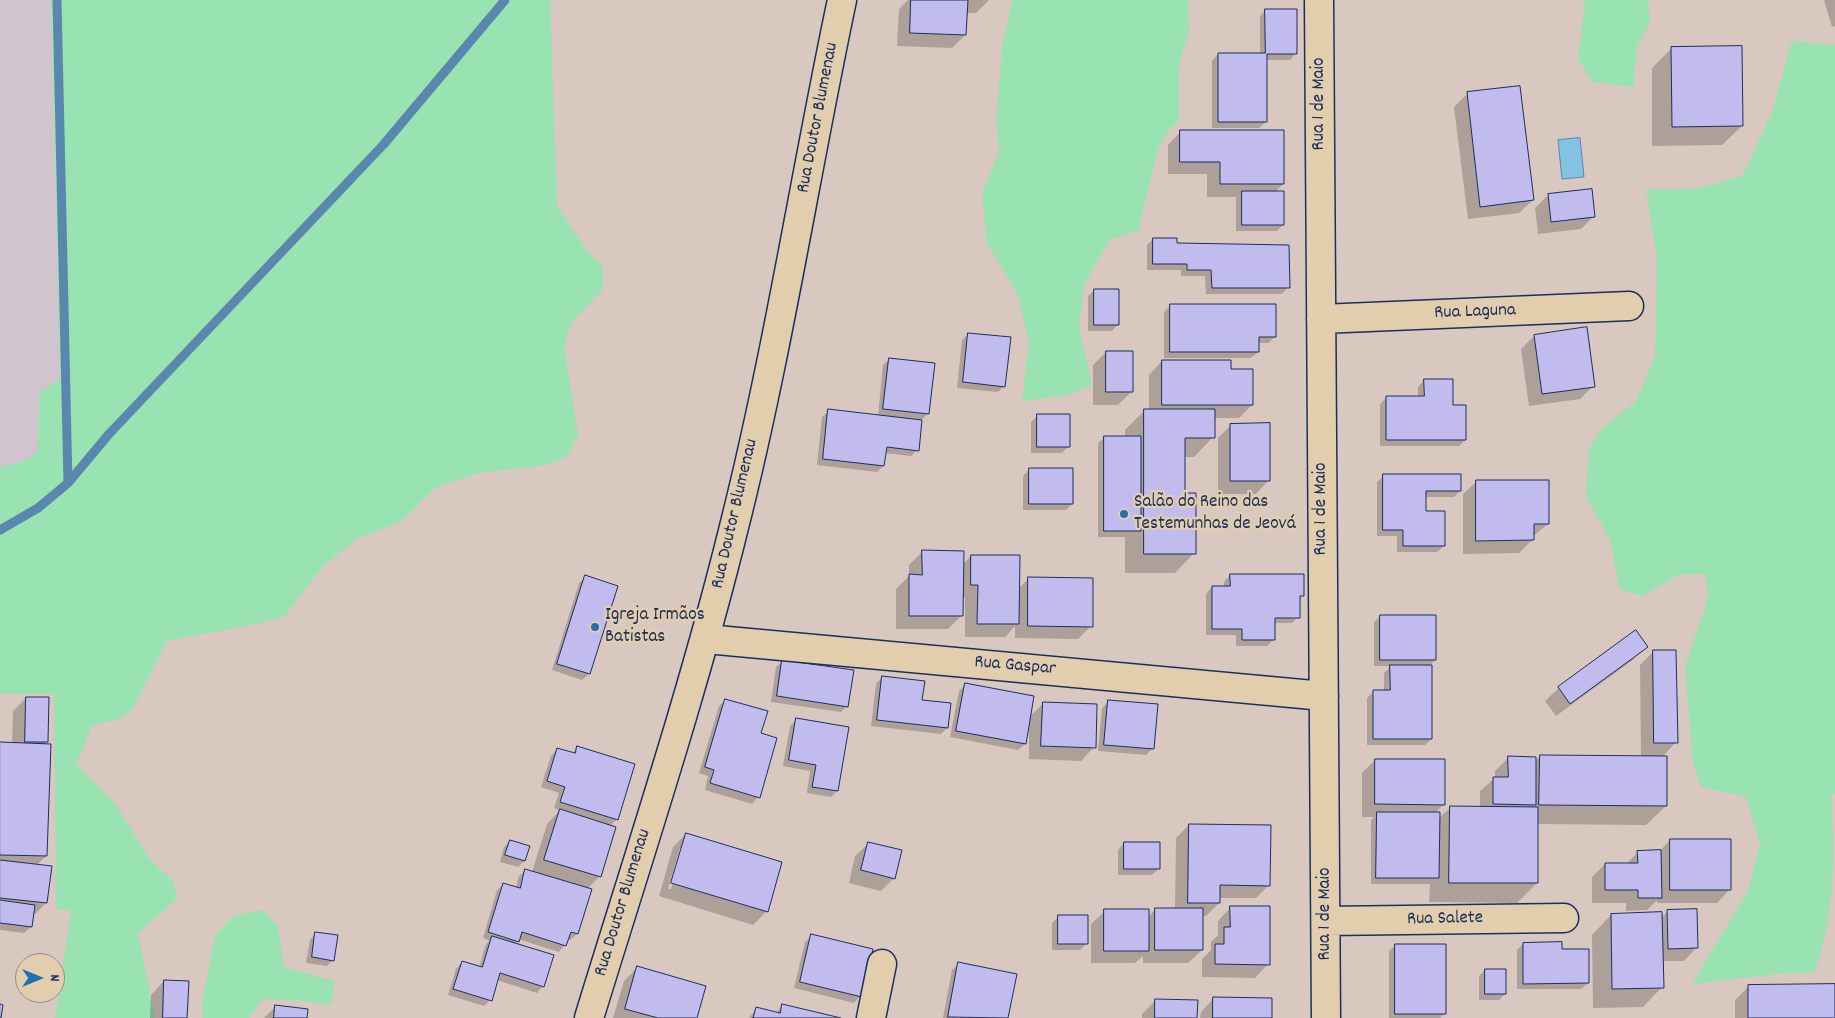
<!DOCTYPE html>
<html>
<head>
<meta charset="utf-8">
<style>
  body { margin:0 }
  #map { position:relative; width:1835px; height:1018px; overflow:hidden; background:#d8c8c0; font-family:Dekko,sans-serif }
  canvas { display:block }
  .north { position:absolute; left:15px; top:953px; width:50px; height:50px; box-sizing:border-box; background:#e2cdac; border:1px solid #928e8d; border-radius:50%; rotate:90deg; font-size:14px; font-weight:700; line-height:20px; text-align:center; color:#1b2f5e }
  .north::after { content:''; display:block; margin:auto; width:18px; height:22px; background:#1f6fb2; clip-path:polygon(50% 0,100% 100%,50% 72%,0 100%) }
</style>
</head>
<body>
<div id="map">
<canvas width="1835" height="1018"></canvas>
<div class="north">N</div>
</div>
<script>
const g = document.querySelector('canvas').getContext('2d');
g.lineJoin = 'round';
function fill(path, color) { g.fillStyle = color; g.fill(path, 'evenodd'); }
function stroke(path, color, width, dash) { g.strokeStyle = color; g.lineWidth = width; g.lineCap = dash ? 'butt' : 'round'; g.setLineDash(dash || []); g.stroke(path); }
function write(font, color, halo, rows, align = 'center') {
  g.font = font + ' Dekko,sans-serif'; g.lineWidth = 4.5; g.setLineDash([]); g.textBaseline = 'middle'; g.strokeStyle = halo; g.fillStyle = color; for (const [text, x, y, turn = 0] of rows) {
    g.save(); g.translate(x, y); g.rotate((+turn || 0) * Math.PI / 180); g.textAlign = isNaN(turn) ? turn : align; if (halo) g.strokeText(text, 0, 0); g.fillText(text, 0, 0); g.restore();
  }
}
fill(new Path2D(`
  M0 0H50L63 484 0 522Z`), '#d1c4ce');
fill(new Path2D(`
  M51 0H550L557 206 586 249 603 266V289L571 323 564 346 578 435 568 456 547 465 478 473 435 488 402 521 357 539 322 567 284 617 252 625 167 641 132 710 118 719 92 726 76 764 115 803 148 857 172 880 178 898 138 933 155 1018H55L71 911 56 909 54 694H0V467L27 460 37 452 40 392 60 379Z
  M1012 0H1188L1189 29 1179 66V121L1169 129 1158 149 1138 231 1109 240 1084 285 1079 326 1092 385 1068 395 1022 401 1029 342 1018 295 987 243 982 193 999 152 996 118 1002 48Z
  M1585 0H1648L1650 23 1637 47 1633 87 1593 82 1578 59Z
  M1792 41 1835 45V794H1831C1835 857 1835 914 1814 973H1786L1692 984 1748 891 1760 844 1746 797 1701 787 1693 763 1685 666 1708 598 1705 574H1681L1642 596 1620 589 1610 540 1586 497 1588 451 1600 430 1636 401 1655 356 1657 261 1646 189H1694L1742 176 1772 112Z
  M264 910 278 926 284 967 334 981 331 1005 303 1001 262 999 249 1018H203L202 1004 215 935 235 915Z`), '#99e2b1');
const water = new Path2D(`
  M1580 138 1584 177 1562 179 1558 140Z`);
fill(water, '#83c2e3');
stroke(water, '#5987ae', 1);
fill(new Path2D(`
  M908 0H989L976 13H966L965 35 952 48 897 46 899 9Z
  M1824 0H1835V26L1832 27Z
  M1266 10 1296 53 1290 60H1266V122L1259 128H1212V61L1218 54H1260V16Z
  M1671 49 1742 126 1722 145 1652 146V68Z
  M1468 93 1533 200 1519 213 1468 219 1454 107Z
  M1181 131 1283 184 1274 193 1283 225 1277 231H1236V197H1207V174H1168V145Z
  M1548 195 1594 216 1581 229 1538 234 1535 208Z
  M1153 239 1175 244 1288 287 1282 294H1206L1205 276H1181V270H1147V245Z
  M1095 290 1118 324 1112 331H1088V296Z
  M1170 306 1275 337 1268 343H1258V352L1251 358H1164V312Z
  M1586 329 1593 386 1580 399 1529 406 1521 349 1534 336Z
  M968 334 1004 386 998 392 957 388 962 340Z
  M1106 352 1131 392 1118 405H1093V365Z
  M890 359 928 414 921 420 917 450 911 456 885 453 883 466 877 472 817 465 822 417 829 411 878 416 883 365Z
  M1162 361 1252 405 1239 418H1213V437L1194 457H1184V494L1194 553 1175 573H1125V537H1098V443L1105 437H1125V430L1145 410H1149V375Z
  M1424 380 1452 406 1465 440 1459 446H1380V404L1386 398H1418V387Z
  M1038 415 1069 446 1062 453H1031V422Z
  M1231 425 1269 480 1256 494H1218V438Z
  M1030 469 1072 504 1066 510H1023V476Z
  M1384 476 1460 491 1454 497H1425V513L1444 546 1437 552H1397V536H1377V482Z
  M1477 481 1548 524 1532 537V540L1519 553 1463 554V494Z
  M922 552 962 565 971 556 1018 589 1029 578 1091 626 1078 639 1015 638V626L1005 637H965V597H962L961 616 948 629H896V589L909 576V565Z
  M1230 575 1303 595 1298 600V617L1292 623H1274V639L1267 646H1236V635H1206V594L1212 587H1224V582Z
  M586 577 616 586 589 674 582 680 552 670 579 583Z
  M1381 616 1435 660 1428 667 1431 739 1425 745H1367V698L1374 691H1384V673L1391 666H1374V622Z
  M1635 631 1646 646 1633 660 1556 716 1545 701 1559 688Z
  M1653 652 1676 742 1662 757 1666 806 1646 825 1537 824V883L1517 903 1429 902 1430 884H1371V820L1374 817H1362V773L1375 760 1444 804 1435 813 1438 819 1450 808H1480V791L1495 778V771L1508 758 1535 762 1540 756 1641 757 1640 665Z
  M783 661 847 706 841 712 771 702 776 667Z
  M882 677 921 701 947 728 941 734 871 726 876 684Z
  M965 685 1029 717 1044 703 1094 747 1081 761 1029 759V720L1025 744 1018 750 950 737 959 691Z
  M26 698 47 742 44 745 46 856 36 866 50 868 46 903 33 916 31 927 24 933 0 930V744H12L13 711Z
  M726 700 760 734 758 797 752 804 705 790 708 776 699 773 719 706Z
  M1108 702 1153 748 1146 755 1098 751 1102 708Z
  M797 719 837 791 831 797 807 793 810 771 783 766 790 726Z
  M578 747 617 819 610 826 600 876 587 889 577 934 570 940 567 939 565 945 559 952 518 939 515 945 543 986 537 993 497 980 490 1000 484 1006 448 995 456 969 462 962 479 968 486 944 490 941 483 938 497 890 504 884 516 888 519 876 526 870 532 872 547 824 560 810 554 808 559 793 541 787 551 756 557 750 571 754Z
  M1189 825 1269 885 1256 898H1219V903L1206 916H1202V950L1188 963H1143V956L1135 963H1091V924L1105 911 1148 917 1156 909H1175L1176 838Z
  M686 834 767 911 753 925 659 896 673 847ZM680 848H683L671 889H668Z
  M1670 840 1730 889 1717 903H1657V900L1647 910 1626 911V903H1592V877L1605 864H1626L1638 852H1659Z
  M510 841 524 861 518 867 500 862 504 847Z
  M869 843 894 878 881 891 849 883 855 856Z
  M1124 843 1159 868 1152 875H1118V850Z
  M1231 907 1268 964 1255 978 1202 977V959L1211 950V942L1218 935V921Z
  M1668 911 1697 947 1684 961H1662V987L1643 1007 1593 1008 1592 935 1611 915 1661 918Z
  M1058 917 1087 943 1080 950H1052V923Z
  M316 933 333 960 327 966 306 963 310 940Z
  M812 936 860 996 854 1003 794 988 805 942Z
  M1523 944 1561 951 1588 983 1581 989H1517V950Z
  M1395 945 1445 1013 1440 1018H1389V951Z
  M959 964 1015 975 1007 1018H943L952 970Z
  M637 968 696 1018H613L624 981Z
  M1485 970 1505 994 1499 1000H1479V976Z
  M164 981 186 1018H150L151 995Z
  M1835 985V1018H1735V1000L1748 987Z
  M1214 998 1270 1018H1200L1201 1012Z
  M1155 1001 1196 1018H1142V1014Z
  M782 1005 836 1018H749L756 1009 776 1014Z
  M276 1006 306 1018H264Z`), '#0003');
stroke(new Path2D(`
  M57 0 68 483
  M0 530 38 508 68 483 109 434 384 144 505 0`), '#5987ae', 9);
const building = new Path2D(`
  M911 0H968L966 35 910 33Z
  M1265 9H1297V54H1267V122H1218V53H1265Z
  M1742 46 1743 126 1672 127 1671 47Z
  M1520 86 1534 200 1480 207 1467 92Z
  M1180 130H1284V184H1220V162H1180Z
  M1592 189 1595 217 1551 222 1548 194Z
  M1242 191H1284V225H1242Z
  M1153 238H1177V243L1289 245 1290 288H1212L1211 270H1187V264H1153Z
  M1094 289H1119V325H1094Z
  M1170 304H1276V337H1259V352H1170Z
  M1587 327 1595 387 1542 394 1534 335Z
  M968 333 1011 337 1005 387 963 382Z
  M1106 351H1133V392H1106Z
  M889 358 935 363 929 414 883 409Z
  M1162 360H1231V369H1253V405H1162Z
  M1424 379H1453V405H1466V440H1386V396H1424Z
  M828 409 922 420 919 451 887 447 884 466 823 459Z
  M1144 409H1215V438H1185V493H1196V554H1144Z
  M1037 414H1070V447H1037Z
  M1270 423V481H1230V424Z
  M1104 436H1141V531H1104Z
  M1029 468H1073V504H1029Z
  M1383 474H1461V491H1426V511H1445V546H1403V530H1383Z
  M1476 480H1549V524H1534V540L1476 541Z
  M922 550 964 551 963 616H909V574L922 575Z
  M971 555H1020L1019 624H977L978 585H971Z
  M1230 574H1304V596H1300V618H1275V640H1242V629H1212V586H1230Z
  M585 575 618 586 590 674 557 664Z
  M1028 577 1093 578V627L1028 626Z
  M1380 615H1436V660H1380Z
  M1636 630 1648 647 1570 704 1558 687Z
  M1653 650H1676L1678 743H1654Z
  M782 660 854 670 848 707 777 696Z
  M1390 665H1432V739H1373V690H1390Z
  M882 676 925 681 922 700 951 703 948 728 877 720Z
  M965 683 1034 696 1026 744 956 731Z
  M26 697H49L48 742H25Z
  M725 699 768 711 761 733 777 738 760 798 710 783 714 770 705 767Z
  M1108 700 1158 704 1154 749 1104 745Z
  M1043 702 1097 704 1096 748 1041 746Z
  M796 718 849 727 838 791 812 787 816 765 789 760Z
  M0 742 51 744 47 856 0 855Z
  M577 746 635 764 618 820 560 802 565 787 547 781 557 748 575 753Z
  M1540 755 1667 756V806L1539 805Z
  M1508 756 1536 757V805L1493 804V777H1508Z
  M1375 759H1445V805L1375 804Z
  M1450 806 1538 807V883H1449Z
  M560 809 616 827 601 877 544 860Z
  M1377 812H1440L1439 878H1376Z
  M1189 824 1271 825 1270 886 1220 885V903H1188Z
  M686 833 782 862 768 912 671 883Z
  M1670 839H1731V890H1670Z
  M510 840 530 846 525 861 505 855Z
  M868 842 902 850 895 879 861 870Z
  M1124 842H1160V869H1124Z
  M1661 850 1662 898H1638V890H1605V863H1638L1637 851Z
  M0 860 52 866 47 903 0 898Z
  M525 869 592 889 578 934 571 932 566 946 522 932 519 942 488 932 503 883 520 888Z
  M0 900 35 905 32 927 0 923Z
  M1230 906H1270V965L1215 964V944H1224V927H1230Z
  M1155 908H1203V950H1155Z
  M1104 909H1149V951H1104Z
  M1697 909 1698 948 1668 949 1667 910Z
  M1662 912 1664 988 1612 989 1611 914Z
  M1058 915H1088V944H1058Z
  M315 932 338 935 334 961 312 957Z
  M811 934 873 949 862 997 800 982Z
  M492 936 554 955 544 987 500 973 492 1001 453 989 462 961 482 967Z
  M1562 942V949H1589V983L1523 984V943Z
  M1395 944H1446V1014H1395Z
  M958 962 1017 974 1008 1018 948 1017Z
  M637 966 706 986 697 1018H658L625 1009Z
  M1485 969H1506V994H1485Z
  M164 980 189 981 187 1018H163Z
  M1835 984V1018H1748V985Z
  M1213 997 1272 998V1018H1213Z
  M1155 999 1198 1000 1197 1018H1155Z
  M0 1004 3 1005 1 1018H0Z
  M782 1004 841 1018H753L756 1007 780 1013Z
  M275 1005 308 1009 307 1018H274Z`);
fill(building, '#c2bbed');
stroke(building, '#1b2f5e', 1);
const street = new Path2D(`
  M1319 0 1326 1018
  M1321 319 1629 306
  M706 639 1324 696
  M1326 921 1564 918
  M871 1018 882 964`);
const secondary = new Path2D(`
  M589 1018C639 855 693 693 734 527 778 353 805 175 842 0`);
stroke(street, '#1b2f5e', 31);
stroke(secondary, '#1b2f5e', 31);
stroke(street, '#e2cdac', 28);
stroke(secondary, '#e2cdac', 28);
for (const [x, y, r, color] of [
  [1124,514,5,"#1f6fb2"],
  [595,627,5,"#1f6fb2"]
]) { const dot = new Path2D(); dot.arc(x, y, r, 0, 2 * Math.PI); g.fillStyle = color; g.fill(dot); stroke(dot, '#e2cdac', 2); }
write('19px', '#1b2f5e', '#e2cdac', [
  ["Rua 1 de Maio",1320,104,-90],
  ["Rua Doutor Blumenau",819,118,-79],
  ["Rua Laguna",1475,313,-2],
  ["Rua 1 de Maio",1322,509,-90],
  ["Rua Doutor Blumenau",736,514,-77],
  ["Rua Gaspar",1015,667,5],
  ["Rua Doutor Blumenau",624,903,-73],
  ["Rua 1 de Maio",1326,914,-90],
  ["Rua Salete",1445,920,-1]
]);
write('19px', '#1b2f5e', '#e2cdac', [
  ["Salão do Reino das",1134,503],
  ["Testemunhas de Jeová",1134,525],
  ["Igreja Irmãos",605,616],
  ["Batistas",605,638]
], 'left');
</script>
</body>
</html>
